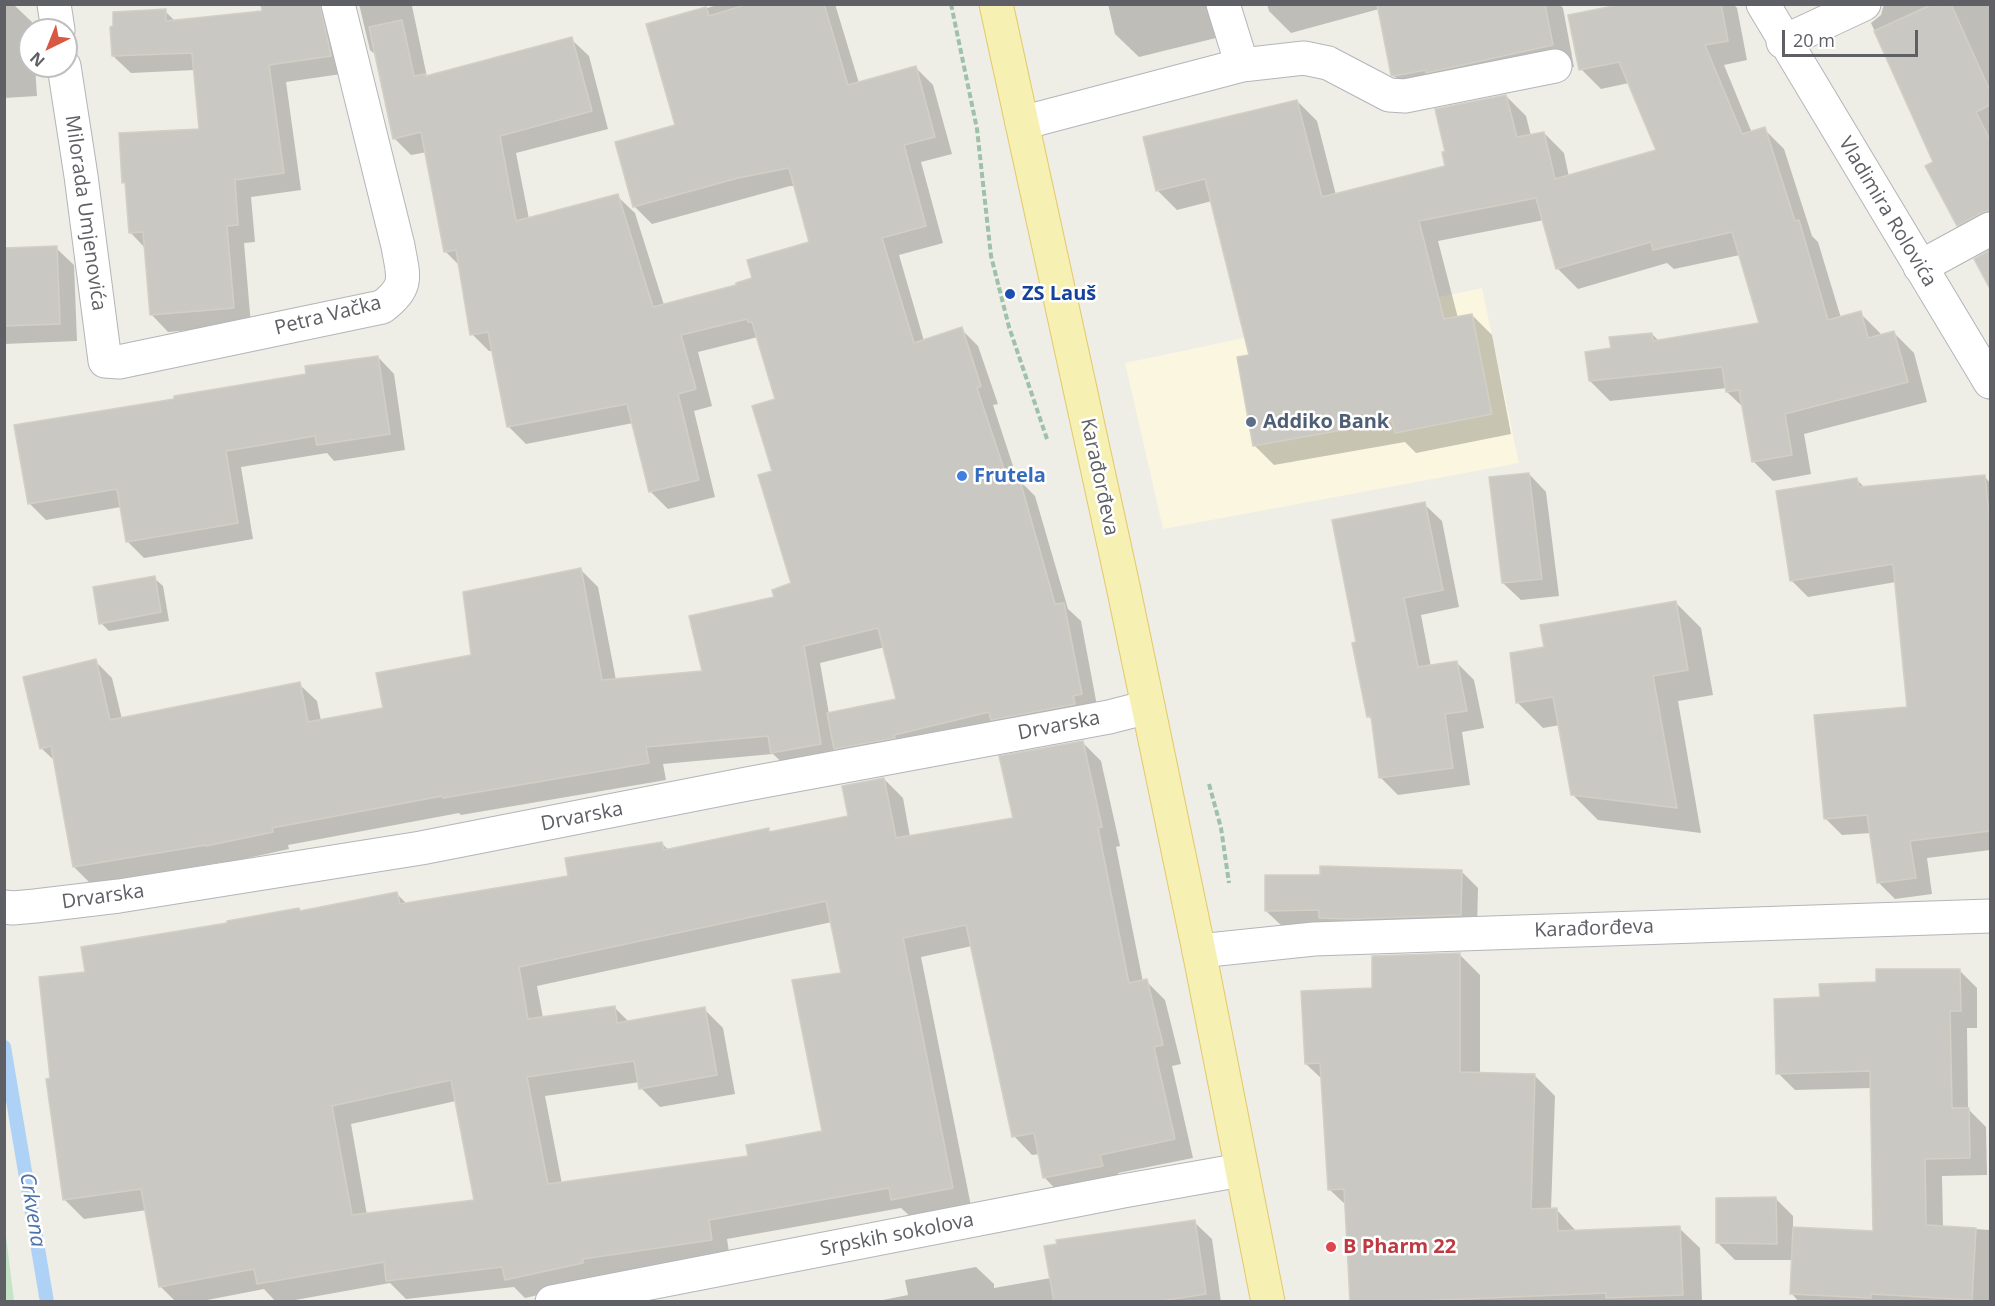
<!DOCTYPE html>
<html>
<head>
<meta charset="utf-8">
<style>
  body { margin:0 }
  #map { position:relative; width:1995px; height:1306px; overflow:hidden; background:#eeede6; font-family:"Open Sans",sans-serif }
  canvas { display:block }
  .frame { position:absolute; inset:0; border:6px solid #5e6065; pointer-events:none }
  .north { position:absolute; left:18px; top:18px; width:60px; height:60px; box-sizing:border-box; background:#fff; border:2px solid #bfbfc1; border-radius:50%; rotate:223deg; font-size:16px; font-weight:700; line-height:24px; text-align:center; color:#5e6065 }
  .north::after { content:''; display:block; margin:auto; width:21px; height:27px; background:#d75843; clip-path:polygon(50% 0,100% 100%,50% 72%,0 100%) }
  .scale { position:absolute; left:1782px; top:30px; width:136px; height:27px; box-sizing:border-box; border:3px solid #5e6065; border-top:0; padding-left:8px; font-size:18px; line-height:21px; white-space:nowrap; color:#5e6065; -webkit-text-stroke:4px #fff; paint-order:stroke }
</style>
</head>
<body>
<div id="map">
<canvas width="1995" height="1306"></canvas>
<div class="frame"></div>
<div class="north">N</div>
<div class="scale">20 m</div>
</div>
<script>
const g = document.querySelector('canvas').getContext('2d');
g.lineJoin = 'round';
function fill(path, color) { g.fillStyle = color; g.fill(path, 'evenodd'); }
function stroke(path, color, width, dash) { g.strokeStyle = color; g.lineWidth = width; g.lineCap = dash ? 'butt' : 'round'; g.setLineDash(dash || []); g.stroke(path); }
function write(font, color, halo, rows, align = 'center') {
  g.font = font + ' "Open Sans",sans-serif'; g.lineWidth = 5; g.setLineDash([]); g.textBaseline = 'middle'; g.strokeStyle = halo; g.fillStyle = color; for (const [text, x, y, turn = 0] of rows) {
    g.save(); g.translate(x, y); g.rotate((+turn || 0) * Math.PI / 180); g.textAlign = isNaN(turn) ? turn : align; if (halo) g.strokeText(text, 0, 0); g.fillText(text, 0, 0); g.restore();
  }
}
fill(new Path2D(`
  M1482 288 1519 463 1163 529 1125 363Z`), '#faf6df');
fill(new Path2D(`
  M5 1229 14 1301H5Z`), '#c5e3c7');
fill(new Path2D(`
  M262 4H348V73L286 82 301 190 251 197 255 242 244 243 251 325 168 332 151 314 145 248 130 232 126 185 124 182 201 130 195 70 131 73 113 56 165 11 176 22 263 13Z
  M359 4H418L412 6 427 77 571 39 589 56 608 129 516 153 529 219 617 196 635 213 664 305 738 286 754 279 810 243 795 186H790L652 224 635 207 617 143 677 126 648 25 721 4H835L859 83 916 68 933 85 952 154 921 162 943 243 899 255 924 341 961 329 978 346 998 404 993 405 1017 478 1035 496 1068 609 1081 621 1098 711 853 765 835 748 838 761 790 770 773 754 663 764 666 780 461 815 459 813 288 845 289 849 225 863 223 862 91 884 74 867 56 762 41 748 95 661 112 678 122 719 299 684 317 701 321 721 385 709 473 656 581 570 598 587 616 680 704 672 776 598 793 584 774 472 776 400 758 337 698 352 712 406 694 411 715 497 668 509 650 491 633 423 526 444 508 426 493 351H489L472 334 460 266 446 252 427 152 411 155 394 138 376 55 370 50ZM885 647 898 700 829 714 820 663Z
  M1108 4H1208L1216 38 1139 57 1115 34Z
  M1267 4H1559L1563 8 1574 67 1414 96 1392 74 1379 9 1291 33 1269 11Z
  M1631 4H1733L1737 8 1747 60 1724 65 1752 133 1764 129 1784 149 1812 236 1818 242 1841 318 1860 313 1880 333 1881 336 1894 333 1914 353 1927 402 1804 434 1811 474 1773 481 1753 461 1744 408 1727 392V388L1610 401 1590 381 1612 349 1652 334 1659 341 1761 325 1740 255 1674 269 1667 263 1578 289 1558 269 1544 220 1438 241 1458 318 1472 315 1492 335 1511 434 1416 453 1405 442 1274 465 1254 445 1251 356 1212 201 1177 210 1157 190 1297 101 1317 121 1336 195 1447 168 1506 96 1526 116 1531 136 1544 133 1564 153 1569 177 1658 151 1629 83 1601 89 1581 69Z
  M1884 4H1990V236L1977 244 1958 225 1935 162 1871 23 1881 15Z
  M14 5 32 22 30 66H35L37 96 4 98V6Z
  M56 248 74 265 77 341 4 344V250Z
  M378 357 394 374 405 450 334 461 327 453 241 467 253 539 144 558 127 541 121 507 46 520 29 503 176 400 308 375Z
  M1529 474 1546 492 1559 596 1521 600 1503 583Z
  M1985 477 1990 483V850L1927 858 1932 894 1895 899 1878 882 1871 833 1842 835 1825 818 1909 708 1896 582 1808 597 1791 580 1857 480 1865 488Z
  M1424 504 1442 521 1459 607 1421 615 1431 667 1457 663 1474 680 1484 728 1462 732 1470 785 1398 795 1381 778 1373 721 1368 716 1358 643Z
  M154 578 163 586 169 621 109 631 101 623Z
  M1676 603 1701 628 1713 695 1678 701 1701 833 1598 820 1573 795 1560 725 1543 728 1518 703 1546 649Z
  M1082 742 1101 761 1120 846 1116 847 1143 982 1146 981 1165 1000 1181 1064 1172 1066 1193 1158 1118 1173 1121 1185 1063 1197 1045 1178 1040 1154 1032 1155 1014 1136 972 946 921 957 971 1206 912 1218 901 1208 727 1239 730 1259 601 1281 525 1298 514 1287 406 1299 390 1283 284 1302H276L264 1289 197 1302H176L160 1286 147 1210 84 1219 65 1200 51 1080 87 974 301 912 397 894 407 904 570 877 662 844 669 850 768 830 771 833 850 818 884 779 903 798 910 837 1015 819ZM832 922 843 974 824 1132 749 1157 562 1184 545 1096 640 1082 641 1088 660 1107 735 1094 723 1028 704 1009 629 1022 615 1008 543 1018 537 986ZM456 1101 475 1202 367 1215 351 1124Z
  M1461 871 1478 888 1477 931 1283 927 1266 911Z
  M1459 954 1480 975V1074L1534 1075 1555 1096 1551 1209H1556L1577 1232 1679 1228 1700 1248 1702 1302H1351L1347 1206 1329 1189 1322 1079 1306 1064 1374 989Z
  M1960 971 1977 988V1028H1967L1968 1109 1986 1127 1987 1175 1942 1176 1943 1227 1990 1230V1302H1799L1792 1294 1793 1260H1735L1718 1243 1776 1199 1793 1216V1228L1875 1233 1872 1088 1795 1090 1778 1073 1821 998 1878 983Z
  M1194 1222 1212 1239 1221 1302H873L908 1295 905 1280 976 1267 994 1284V1288L1051 1278Z`), '#0003');
stroke(new Path2D(`
  M4 1047 47 1302`), '#aed2f6', 14);
const building = new Path2D(`
  M261 4H320L331 56 269 65 284 173 235 180 238 225 227 226 234 308 150 315 143 232 129 233 125 182 122 183 119 133 199 129 192 53 112 56 110 27 113 26V12L166 9V21L262 11Z
  M748 4H824L848 85 916 66 935 137 904 145 926 226 882 238 914 343 962 327 981 386 977 388 1008 481 1019 477 1055 604 1064 603 1082 694 1073 696 1075 704 991 720 989 712 894 735 895 738 834 749 827 713 896 699 878 628 804 646 821 744 771 753 768 736 646 747 649 763 443 798 442 796 272 828 273 832 206 846V845L73 867 51 746 40 749 23 677 96 659 110 720 300 682 308 722 383 708 376 673 471 655 463 592 581 568 602 680 702 671 689 616 774 597 772 590 791 583 758 475 772 471 752 406 775 399 752 322H748L747 319 681 335 696 389 678 394 699 480 649 492 627 404 507 427 488 332 470 335 456 250 444 252 421 132 393 139 369 27 402 20 414 76 425 74 426 76 572 37 592 111 500 136 516 221 618 194 653 307 736 285V283L752 278 747 260 809 242 789 168 738 178 633 207 615 142 675 125 646 24 706 7 709 16Z
  M1377 4H1545L1553 45 1426 73V70L1394 76 1391 75Z
  M1623 4H1721L1728 41 1705 45 1742 134 1765 127 1795 221 1799 220 1828 320 1861 311 1868 338 1894 331 1908 382 1785 414 1792 455 1752 462 1739 390 1726 392 1722 367 1589 381 1585 352 1611 348 1609 337 1652 333 1653 341 1759 323 1732 232 1653 250 1651 242 1556 269 1536 198 1419 221 1444 319 1472 314 1492 414 1395 433 1392 421 1253 446 1237 357 1249 355 1205 179 1156 191 1143 137 1297 100 1322 197 1445 166 1442 152H1445L1435 109 1506 95 1517 137 1544 132 1555 179 1656 150 1619 62 1579 70 1568 15Z
  M1933 4H1951L1990 91V105L1976 112 1990 140V210L1981 213 1957 226 1925 166 1933 162 1874 31Z
  M57 246 60 324 4 326V248Z
  M1990 250V289L1974 259Z
  M378 356 390 434 317 445 315 436 226 451 238 523 126 542 117 489 28 504 14 425 174 399V396L306 374 305 366Z
  M1529 473 1542 579 1502 583 1489 477Z
  M1985 475 1990 526V831L1910 841 1916 878 1877 883 1867 815 1824 819 1814 715 1907 707 1893 564 1790 581 1776 491 1857 478 1859 487Z
  M1425 502 1443 590 1404 598 1418 667 1457 661 1467 711 1445 714 1453 768 1379 778 1371 716 1367 717 1352 643 1356 642 1332 520Z
  M155 576 161 612 99 624 93 587Z
  M1676 601 1688 670 1653 676 1677 808 1571 795 1553 697 1516 703 1510 653 1544 647 1540 625Z
  M1083 741 1102 827 1098 828 1129 983 1147 979 1163 1045 1154 1047 1175 1139 1100 1155 1103 1166 1043 1178 1034 1133 1012 1137 966 925 903 938 953 1188 891 1200 889 1188 709 1220 712 1240 583 1259V1263L505 1280 502 1267 386 1281 384 1262 257 1284 254 1269 159 1287 141 1189 63 1200 46 1079 50 1078 39 977 85 972 81 947 227 923V921L299 908 300 911 397 892 400 904 568 876 565 858 662 842 664 850 769 828V832L848 816 842 786 884 778 896 838 1013 818 999 756ZM826 901 841 973 792 980 822 1131 746 1145 748 1156 548 1184 527 1077 634 1061 639 1089 717 1075 705 1007 617 1023 615 1006 528 1019 519 967ZM451 1080 474 1200 352 1215 332 1106Z
  M1320 866 1462 870 1461 915 1350 919 1319 918V910L1265 911V875H1320Z
  M1460 953V1072L1535 1074 1531 1209 1557 1208 1558 1231 1680 1226 1683 1295 1606 1298V1293L1394 1302H1350L1344 1189 1328 1190 1320 1063 1305 1064 1301 991 1372 988V956Z
  M1876 969H1960L1961 1011H1950L1952 1108H1969L1970 1158 1925 1159 1926 1225 1976 1228 1972 1300 1871 1294V1298L1790 1294 1793 1227 1873 1231 1870 1071 1776 1074 1774 999 1820 997 1819 984 1876 982Z
  M1776 1197 1777 1244 1716 1243V1198Z
  M1195 1220 1206 1294 1154 1302H1054L1044 1246 1057 1244 1056 1240Z`);
fill(building, '#cac8c2');
stroke(building, '#d2cfc5', 1.5);
const street = new Path2D(`
  M54 4 58 30
  M1223 4 1242 65
  M1763 4 1990 382
  M1783 42 1864 4
  M64 66 81 176 105 361 119 362 382 307C410 286 403 276 398 246L338 4
  M1022 123 1242 65 1304 58 1328 63 1389 95 1405 96 1555 66
  M1920 267 1990 229
  M4 907 13 908 35 906 119 896 421 848 747 784 1109 717 1148 707
  M1199 951 1314 939 1990 916
  M552 1302 1123 1191 1241 1170`);
const primary = new Path2D(`
  M996 4 1123 586 1199 951 1268 1302`);
stroke(street, '#b3b5b9', 35);
stroke(primary, '#e3c96a', 35);
stroke(new Path2D(`
  M951 4 977 129 991 256 1009 327 1047 439
  M1209 784 1221 828 1229 883`), '#9ec1aa', 4, [6, 3]);
stroke(street, '#fff', 33);
stroke(primary, '#f7f0b3', 33);
for (const [x, y, r, color] of [
  [1010,294,6,"#1a4fb4"],
  [1251,422,6,"#5c6f8a"],
  [962,476,6,"#3f7fe0"],
  [1331,1247,6,"#e0444e"]
]) { const dot = new Path2D(); dot.arc(x, y, r, 0, 2 * Math.PI); g.fillStyle = color; g.fill(dot); stroke(dot, '#fff', 2); }
write('20px', '#5e6065', '#fff', [
  ["Vladimira Rolovića",1887,212,59],
  ["Milorada Umjenovića",85,213,82],
  ["Petra Vačka",328,316,-14],
  ["Karađorđeva",1099,477,78],
  ["Drvarska",1059,726,-11],
  ["Drvarska",582,817,-11],
  ["Drvarska",103,897,-8],
  ["Karađorđeva",1594,929,-2],
  ["Srpskih sokolova",897,1235,-11]
]);
write('bold 20px', '#164399', '#fff', [
  ["ZS Lauš",1022,294]
], 'left');
write('bold 20px', '#4e5e75', '#fff', [
  ["Addiko Bank",1263,422]
], 'left');
write('bold 20px', '#366cbe', '#fff', [
  ["Frutela",974,476]
], 'left');
write('bold 20px', '#be3a42', '#fff', [
  ["B Pharm 22",1343,1247]
], 'left');
write('italic 21px', '#4c73a7', '#fff', [
  ["Crkvena",32,1210,81]
]);
</script>
</body>
</html>
